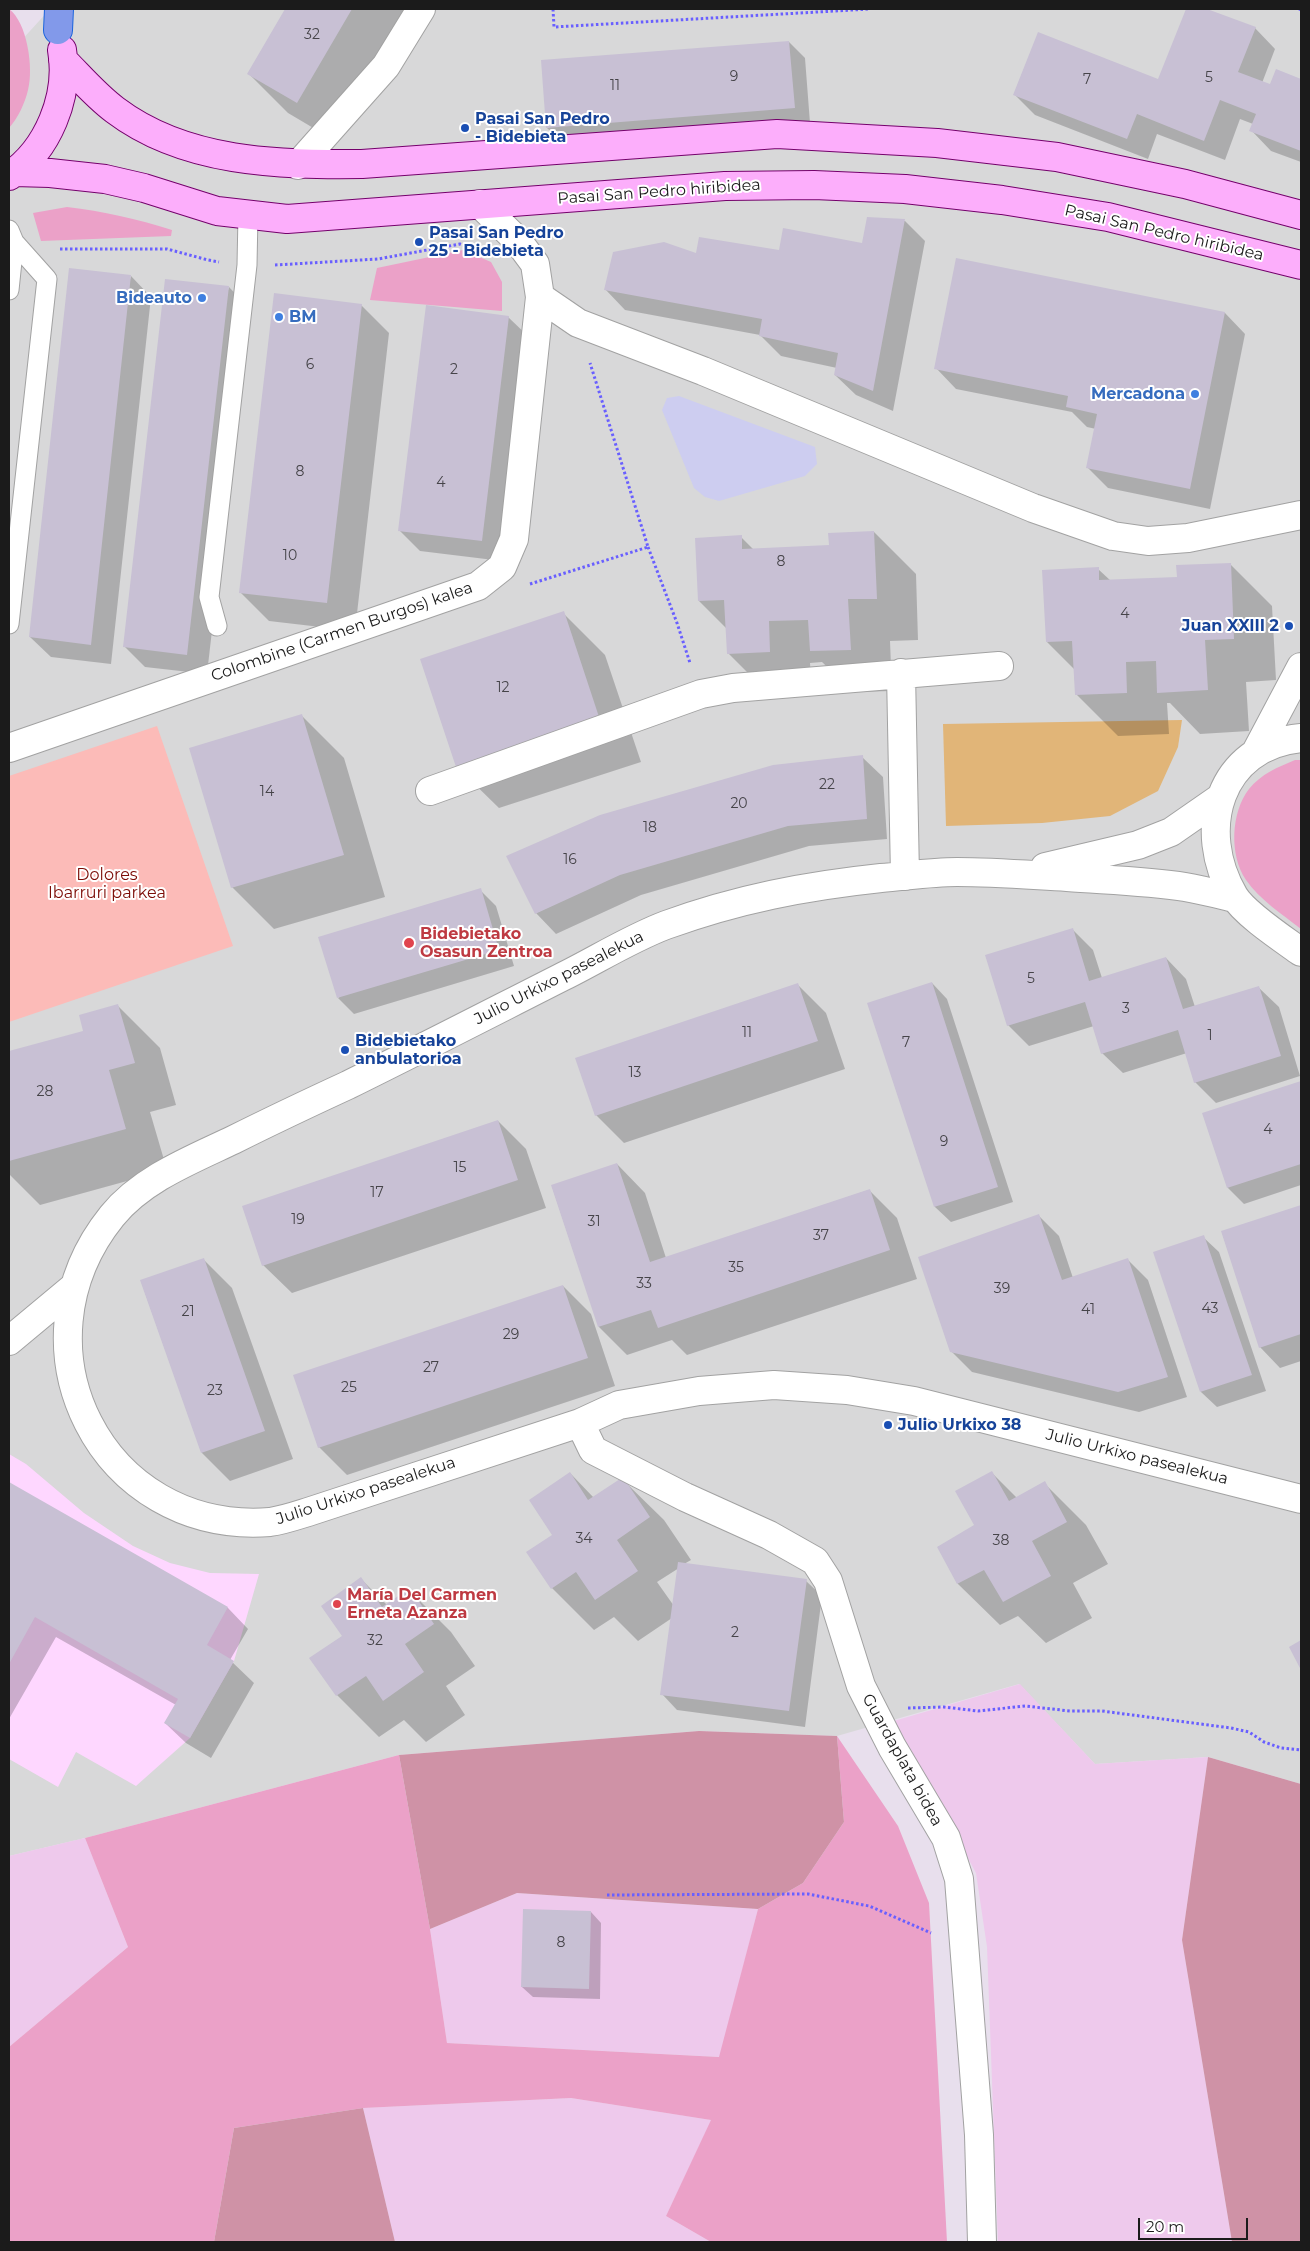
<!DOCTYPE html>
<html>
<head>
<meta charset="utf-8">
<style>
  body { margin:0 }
  #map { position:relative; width:1310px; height:2251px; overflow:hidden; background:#e8dfed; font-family:Montserrat,sans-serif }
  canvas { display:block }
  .frame { position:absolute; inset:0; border:10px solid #1b1b1b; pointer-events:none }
  .scale { position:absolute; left:1138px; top:2218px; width:110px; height:22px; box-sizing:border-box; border:2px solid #1b1b1b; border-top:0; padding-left:6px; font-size:15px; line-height:18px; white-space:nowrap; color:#1b1b1b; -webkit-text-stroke:4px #fff; paint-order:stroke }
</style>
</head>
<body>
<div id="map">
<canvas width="1310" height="2251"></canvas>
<div class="frame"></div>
<div class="scale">20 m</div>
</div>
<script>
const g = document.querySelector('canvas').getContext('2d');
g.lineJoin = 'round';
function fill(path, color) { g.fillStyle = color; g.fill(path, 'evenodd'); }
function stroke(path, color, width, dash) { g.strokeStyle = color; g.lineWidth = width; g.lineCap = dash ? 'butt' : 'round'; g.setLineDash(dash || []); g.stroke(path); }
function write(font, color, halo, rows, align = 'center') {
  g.font = font + ' Montserrat,sans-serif'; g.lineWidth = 4; g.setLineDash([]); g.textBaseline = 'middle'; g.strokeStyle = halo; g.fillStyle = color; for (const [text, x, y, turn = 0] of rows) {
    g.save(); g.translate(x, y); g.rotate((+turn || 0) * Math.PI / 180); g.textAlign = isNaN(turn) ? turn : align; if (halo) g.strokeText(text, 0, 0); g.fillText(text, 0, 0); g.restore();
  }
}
fill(new Path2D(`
  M50 9H1301V1784L1208 1757 1095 1764 1019 1684 837 1736 699 1731 399 1755 85 1838 9 1856V54Z`), '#d8d8d9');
fill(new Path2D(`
  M679 396 815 447 817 464 805 476 719 501 705 497 694 488 662 410 667 398Z`), '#cdcdf0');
fill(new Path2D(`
  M9 1454 26 1464 84 1513 133 1546 170 1563 210 1573 259 1574 234 1661 190 1738 136 1786 76 1752 58 1787 9 1759Z`), '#fed7ff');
fill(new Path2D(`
  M1020 1684 1095 1764 1208 1757 1182 1940 1232 2242H998L987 1947 976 1873 894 1721Z
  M85 1838 128 1947 9 2047V1856Z
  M517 1893 758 1909 720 2057 447 2043 430 1929Z
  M571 2098 712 2120 666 2216 711 2242H395L363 2108Z`), '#eec9ec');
fill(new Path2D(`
  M9 9C27 22 34 68 28 90 25 103 18 118 9 128Z
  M67 207C103 211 137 219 172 230L171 236 41 241 33 213Z
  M463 250 491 262 502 282V311L370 300 377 268Z
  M1295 760H1301V929C1282 914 1260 900 1246 880 1229 855 1231 812 1249 789 1261 774 1278 767 1295 760Z
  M837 1736 898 1826 929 1903 947 2242H711L666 2216 711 2120 571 2098 363 2108 234 2128 214 2242H9V2047L128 1947 85 1838 399 1755 430 1929 447 2043 719 2057 758 1909 803 1883 844 1822Z`), '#eba1c8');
fill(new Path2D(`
  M699 1731 837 1736 844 1822 803 1883 758 1909 517 1893 430 1929 399 1755Z
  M1208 1757 1301 1784V2242H1232L1182 1940Z
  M363 2108 395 2242H214L234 2128Z`), '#cf92a6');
fill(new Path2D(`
  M157 726 233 946 9 1022V776Z`), '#fcbbb8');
fill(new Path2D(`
  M1182 720 1178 747 1158 791 1110 816 1042 823 946 826 943 724Z`), '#e1b578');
fill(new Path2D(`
  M286 9H414L337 142 288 113 249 74Z
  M1187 9H1204L1255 28 1275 49 1262 83 1270 86 1276 71 1301 81V162L1271 151 1251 130 1253 124 1240 119 1225 160 1157 134 1148 159 1035 115 1015 95 1159 81Z
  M789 42 805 58 810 123 563 143 547 128Z
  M868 219 905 221 925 241 893 411 856 395 835 375 837 368 781 356 760 335 625 310 605 289 697 255 780 252 863 245Z
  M957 260 1225 313 1245 334 1210 509 1108 488 1088 468 1096 429 1087 427 1072 412 956 389 936 368Z
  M131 276 151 297 111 664 51 657 30 637Z
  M229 287 249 308 207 674 145 667 124 646Z
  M361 305 389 333 355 631 269 621 241 593Z
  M508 317 529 337 502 561 420 551 400 531Z
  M874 532 916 574 918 640 890 641 892 691 853 692 822 662 810 663 812 693 770 695 728 653 727 629 699 601 741 537 754 550 830 546Z
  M1230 564 1272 606 1276 680 1246 682 1249 731 1200 734 1170 703H1167L1169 734 1118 736 1076 694 1074 669 1047 642 1098 569 1111 581 1178 578Z
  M563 613 605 655 641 762 499 808 457 767Z
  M302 716 344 758 385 897 274 929 232 887Z
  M862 757 883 777 887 839 809 846 641 895 556 934 536 913Z
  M480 890 496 906 514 966 354 1014 338 998Z
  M1072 929 1093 950 1102 978 1166 958 1186 979 1195 1007 1258 987 1279 1007 1300 1076 1216 1103 1195 1082 1187 1053 1123 1073 1102 1053 1094 1026 1029 1046 1008 1025Z
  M932 983 947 999 1013 1202 951 1222 935 1207Z
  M798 985 826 1013 845 1069 624 1143 596 1115Z
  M118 1006 160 1048 176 1105 150 1112 167 1170 40 1205 9 1174V1052L85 1032Z
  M1301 1082V1185L1244 1204 1228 1188 1204 1114Z
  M498 1121 526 1149 546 1208 292 1293 263 1265Z
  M617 1164 645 1193 666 1258 869 1190 897 1218 917 1279 687 1355 672 1340 627 1355 599 1327 552 1186Z
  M1301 1206V1361L1280 1368 1260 1347 1222 1232Z
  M1038 1215 1059 1236 1073 1278 1128 1260 1148 1280 1187 1397 1139 1412 972 1372 951 1351Z
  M1203 1237 1219 1252 1266 1391 1217 1407 1201 1392Z
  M204 1260 232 1288 293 1459 230 1481 202 1453 141 1281Z
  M563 1286 591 1314 615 1386 347 1475 319 1447Z
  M570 1473 594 1498 622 1479 664 1520 691 1560 684 1564 806 1581 822 1596 805 1727 677 1710 662 1694 672 1618 638 1641 614 1617 594 1630 552 1588 554 1535ZM679 1568 674 1606 657 1582Z
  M992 1473 1017 1498 1044 1483 1086 1525 1108 1564 1073 1583 1092 1618 1046 1643 1018 1616 1000 1625 958 1584 938 1547 976 1526Z
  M9 1483 228 1608 248 1629 230 1660 254 1683 211 1758 186 1743 165 1723 176 1705 56 1637 9 1719Z
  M361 1579 387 1605 409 1590 451 1632 475 1666 446 1686 465 1715 426 1742 404 1720 379 1737 337 1695 311 1658 343 1636Z
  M591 1912 601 1923 600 1999 533 1997 522 1987Z`), '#0003');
fill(new Path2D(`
  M285 9H352L297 103 247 74Z
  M1186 9H1207L1256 27 1238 72 1270 84 1276 69 1301 79V151L1249 131 1256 114 1220 100 1204 141 1137 114 1127 139 1013 95 1038 32 1158 79Z
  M789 41 795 108 546 128 541 60Z
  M867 217 905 219 873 391 834 375 838 353 759 336 762 319 604 290 613 252 664 242 696 253 699 237 779 250 783 228 862 243Z
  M956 258 1225 312 1190 489 1086 468 1097 414 1066 407 1068 396 934 369Z
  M69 268 131 275 91 645 29 637Z
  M165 279 229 286 187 655 123 647Z
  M274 293 362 304 327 603 239 593Z
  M426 305 509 316 482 541 398 531Z
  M874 531 877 599H848L851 650 810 651 808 620 769 621 770 652 727 654 724 600 698 601 695 538 742 535V549L829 545 828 533Z
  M1231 563 1234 639 1205 640 1208 690 1157 693 1156 661 1126 662 1127 693 1075 695 1072 641 1046 642 1042 570 1099 567V580L1177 577 1176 565Z
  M564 611 600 720 456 767 420 659Z
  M302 714 344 855 231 888 189 748Z
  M863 755 867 819 788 826 620 875 535 914 506 856 600 815 773 765Z
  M481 888 499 950 337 998 318 937Z
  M1073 928 1089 981 1166 957 1183 1009 1259 986 1281 1056 1194 1083 1178 1030 1101 1054 1085 1002 1007 1026 985 955Z
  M932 982 998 1187 934 1207 867 1003Z
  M798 983 818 1041 595 1116 575 1058Z
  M118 1004 135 1063 109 1070 126 1129 9 1161V1051L83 1031 79 1015Z
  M1301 1081V1164L1227 1188 1202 1113Z
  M498 1120 518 1180 262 1266 242 1206Z
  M617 1163 650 1262 870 1189 890 1250 658 1328 651 1310 598 1327 551 1185Z
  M1301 1205V1334L1259 1348 1221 1231Z
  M1039 1214 1062 1280 1128 1258 1168 1377 1118 1392 950 1352 918 1257Z
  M1204 1235 1252 1375 1200 1392 1153 1252Z
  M204 1258 265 1431 201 1453 140 1280Z
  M563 1285 588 1358 318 1448 293 1375Z
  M992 1471 1009 1501 1045 1481 1067 1522 1032 1541 1051 1576 1003 1602 984 1570 957 1584 937 1547 974 1525 955 1491Z
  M570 1472 588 1500 623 1477 650 1517 617 1540 638 1571 595 1600 576 1572 551 1589 526 1552 552 1535 529 1500Z
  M9 1482 228 1607 207 1645 234 1661 190 1738 164 1723 178 1699 35 1617 9 1664Z
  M678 1562 807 1579 789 1711 660 1695Z
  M361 1577 382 1607 410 1588 434 1624 405 1644 424 1672 383 1701 366 1676 336 1696 309 1658 342 1636 321 1606Z
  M1301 1640V1670L1289 1647Z
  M523 1909 591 1911 589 1989 521 1987Z`), '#c8c0d4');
const lane = new Path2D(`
  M9 230 14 242 47 279 9 624
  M9 290 14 242
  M217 626 209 597 247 265 248 215`);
const street = new Path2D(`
  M298 165 386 66 421 9
  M540 297 578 323 703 371 1033 508 1113 536 1148 541 1188 538 1301 515
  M901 673 905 876
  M1301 738C1219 746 1195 830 1234 896 1245 914 1283 939 1301 952
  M9 748 478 586 502 567 514 539 540 297 535 264 518 241 480 204
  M1256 752 1301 667
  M430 791 701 694 733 688 999 666
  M1045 867 1138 845 1171 832 1220 798
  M1235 898C1218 894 1202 890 1185 887 1146 881 1106 880 1067 877 1030 875 993 872 957 872 931 872 906 876 881 878 805 886 738 899 666 925 629 939 595 961 560 978 489 1014 419 1050 348 1085 309 1103 271 1121 233 1140 191 1160 142 1179 112 1216 7 1346 101 1535 270 1522 284 1520 298 1515 311 1511L580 1423 619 1405 699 1391 774 1385 847 1390 914 1401 1301 1499
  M9 1341 75 1286
  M580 1423 593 1450 685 1497 769 1535 815 1561 828 1581 861 1686 892 1747 946 1838 959 1879 979 2135 982 2242`);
const secondary = new Path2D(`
  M63 60C80 77 96 96 115 110 185 163 279 165 362 164L777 134 937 143 1057 157 1185 184 1301 215
  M14 172 50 173 105 179 144 188 217 211 287 219 725 186 814 185 905 189 1002 200 1108 217 1301 265
  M9 176C48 150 70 96 62 50`);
const highway = new Path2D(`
  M58 30 59 9`);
stroke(lane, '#a2a2a2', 21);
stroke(street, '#a2a2a2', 30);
stroke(secondary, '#74006b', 30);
stroke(highway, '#1b64dd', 30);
stroke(new Path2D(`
  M553 9 554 27 870 9
  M1299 9 1301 10
  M60 249H167L208 260 219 262
  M275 265 378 259 460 244 479 251
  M648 547 677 623 690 663
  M530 584 648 547 590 363
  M908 1708 944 1707 978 1711 1025 1706 1070 1711H1102L1231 1728 1249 1732 1264 1742 1281 1748 1301 1750
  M607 1895 808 1894 869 1906 931 1933`), '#695fff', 3, [2.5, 2.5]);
stroke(lane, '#fff', 19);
stroke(street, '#fff', 28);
stroke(secondary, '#fcaefb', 28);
stroke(highway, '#8299ea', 28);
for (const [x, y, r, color] of [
  [465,128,5,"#1a4fb4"],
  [419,242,5,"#1a4fb4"],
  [202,298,5,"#3f7fe0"],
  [279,317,5,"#3f7fe0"],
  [1195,394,5,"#3f7fe0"],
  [1289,626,5,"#1a4fb4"],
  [409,943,6,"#e0444e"],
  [345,1050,5,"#1a4fb4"],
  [888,1425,5,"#1a4fb4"],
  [337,1604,5,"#e0444e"]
]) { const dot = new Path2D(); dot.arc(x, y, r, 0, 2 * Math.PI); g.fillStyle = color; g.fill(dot); stroke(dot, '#fff', 2); }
write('14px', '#464449', null, [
  ["32",312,35],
  ["9",734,77],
  ["5",1209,78],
  ["7",1087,80],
  ["11",615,86],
  ["6",310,365],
  ["2",454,370],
  ["8",300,472],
  ["4",441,483],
  ["10",290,556],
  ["8",781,562],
  ["4",1125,614],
  ["12",503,688],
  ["22",827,785],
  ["14",267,792],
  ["20",739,804],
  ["18",650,828],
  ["16",570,860],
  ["5",1031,979],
  ["3",1126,1009],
  ["11",747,1033],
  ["1",1210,1036],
  ["7",906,1043],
  ["13",635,1073],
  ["28",45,1092],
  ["4",1268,1130],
  ["9",944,1142],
  ["15",460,1168],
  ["17",377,1193],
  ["19",298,1220],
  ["31",594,1222],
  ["37",821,1236],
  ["35",736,1268],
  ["33",644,1284],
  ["39",1002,1289],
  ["43",1210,1309],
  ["41",1088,1310],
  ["21",188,1312],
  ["29",511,1335],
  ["27",431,1368],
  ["25",349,1388],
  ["23",215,1391],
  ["34",584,1539],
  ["38",1001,1541],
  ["2",735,1633],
  ["32",375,1641],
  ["8",561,1943]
]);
write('bold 16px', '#164399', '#fff', [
  ["Pasai San Pedro",475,119],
  ["- Bidebieta",475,137],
  ["Pasai San Pedro",429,233],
  ["25 - Bidebieta",429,251],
  ["Juan XXIII 2",1279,626,"right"],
  ["Bidebietako",355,1041],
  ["anbulatorioa",355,1059],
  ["Julio Urkixo 38",898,1425]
], 'left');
write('16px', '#1b1b1b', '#fff', [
  ["Pasai San Pedro hiribidea",659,192,-4],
  ["Pasai San Pedro hiribidea",1164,233,13],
  ["Colombine (Carmen Burgos) kalea",342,632,-19],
  ["Julio Urkixo pasealekua",559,978,-27],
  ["Julio Urkixo pasealekua",1137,1457,14],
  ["Julio Urkixo pasealekua",366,1491,-18],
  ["Guardaplata bidea",902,1760,61]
]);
write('bold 16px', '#366cbe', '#fff', [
  ["Bideauto",192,298],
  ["BM",289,317,"left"],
  ["Mercadona",1185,394]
], 'right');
write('16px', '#7c0c06', '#fff', [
  ["Dolores",107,875],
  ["Ibarruri parkea",107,893]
]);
write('bold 16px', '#be3a42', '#fff', [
  ["Bidebietako",420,934],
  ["Osasun Zentroa",420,952],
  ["María Del Carmen",347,1595],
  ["Erneta Azanza",347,1613]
], 'left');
</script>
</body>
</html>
